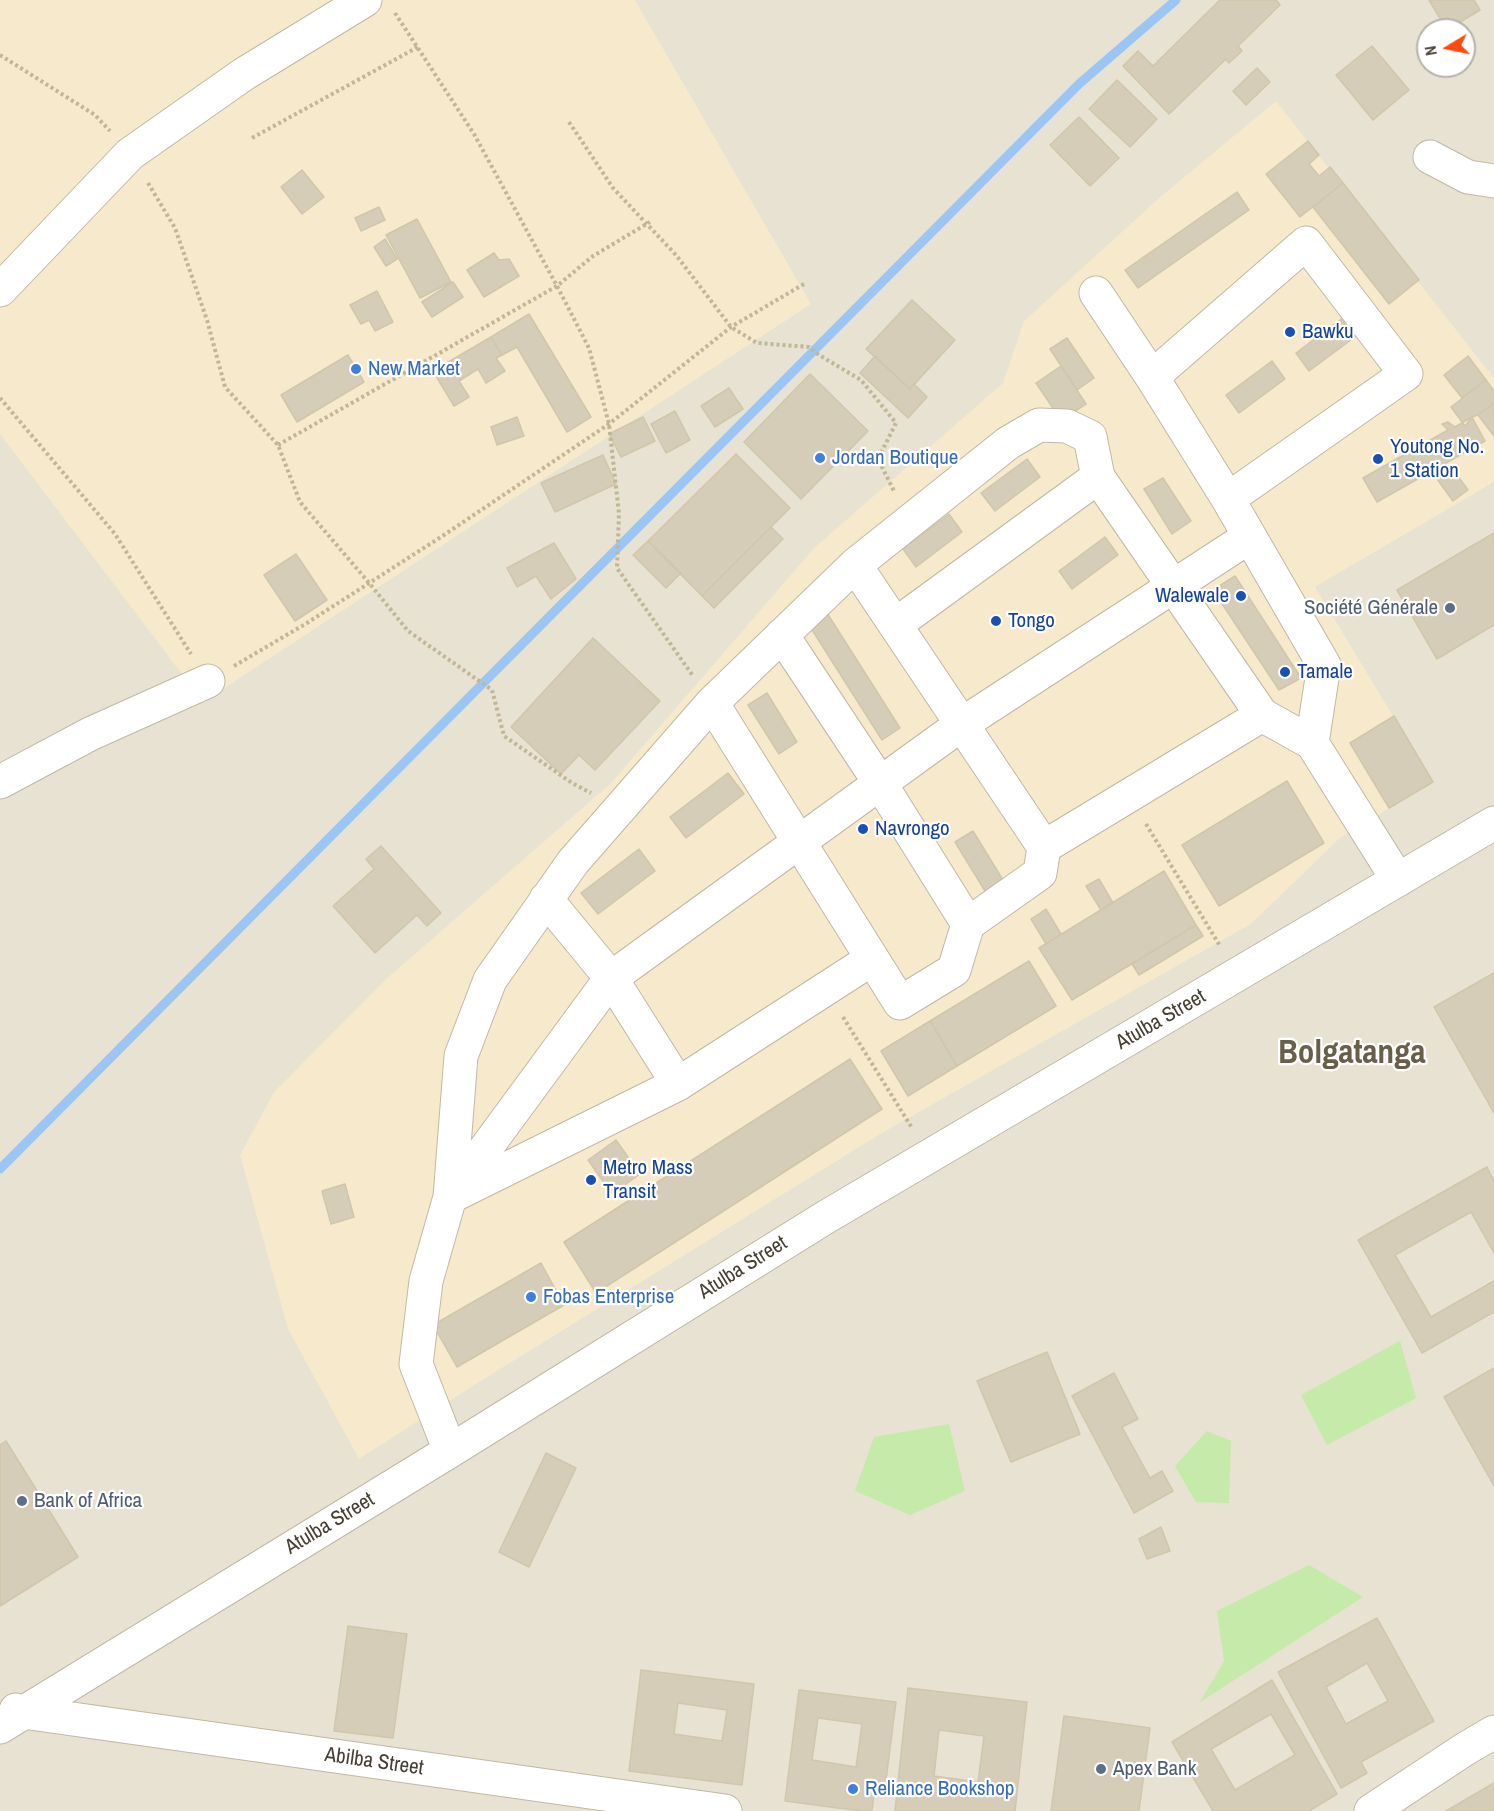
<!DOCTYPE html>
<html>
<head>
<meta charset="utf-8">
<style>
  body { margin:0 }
  #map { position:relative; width:1494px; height:1811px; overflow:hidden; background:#f3f0e3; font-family:"Archivo Narrow",sans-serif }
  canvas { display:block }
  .north { position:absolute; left:1416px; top:18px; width:60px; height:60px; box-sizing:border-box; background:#fff; border:2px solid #b5b3ad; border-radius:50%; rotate:260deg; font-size:16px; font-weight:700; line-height:24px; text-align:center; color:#454033 }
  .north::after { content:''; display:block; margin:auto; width:21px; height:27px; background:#ff4c0e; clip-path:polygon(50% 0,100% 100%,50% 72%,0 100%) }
</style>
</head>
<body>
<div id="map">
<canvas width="1494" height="1811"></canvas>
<div class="north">N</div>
</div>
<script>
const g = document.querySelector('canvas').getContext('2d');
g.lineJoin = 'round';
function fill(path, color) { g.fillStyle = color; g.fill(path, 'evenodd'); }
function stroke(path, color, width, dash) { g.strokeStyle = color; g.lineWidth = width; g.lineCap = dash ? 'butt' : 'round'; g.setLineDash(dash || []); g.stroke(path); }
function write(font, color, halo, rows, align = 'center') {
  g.font = font + ' "Archivo Narrow",sans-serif'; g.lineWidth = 4.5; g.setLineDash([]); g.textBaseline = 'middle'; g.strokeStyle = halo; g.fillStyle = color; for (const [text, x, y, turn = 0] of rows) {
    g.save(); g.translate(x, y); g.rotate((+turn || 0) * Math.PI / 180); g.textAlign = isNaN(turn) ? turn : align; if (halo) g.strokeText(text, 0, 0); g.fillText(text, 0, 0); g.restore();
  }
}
fill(new Path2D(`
  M0 0H1494V1811H0ZM1428 30H1464V66H1428Z`), '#e7e2d1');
fill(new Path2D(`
  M0 0H635L811 304 203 702 0 434Z
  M1276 101 1494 378V482L1315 587 1433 782 1341 837 1251 924 882 1133 476 1384 359 1459 288 1329 240 1155 274 1092 385 980 611 783 814 548 1003 383 1024 321 1159 198Z`), '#f7e9cc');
fill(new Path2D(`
  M1400 1341 1416 1398 1327 1445 1301 1395Z
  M949 1424 965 1491 910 1515 855 1491 874 1437Z
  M1207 1431 1231 1441 1229 1503 1196 1502 1175 1466Z
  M1309 1565 1363 1597 1200 1702 1224 1661 1217 1611Z`), '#c6eaa9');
stroke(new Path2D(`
  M0 1169 1079 84 1176 0`), '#9bc6f4', 9);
const building = new Path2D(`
  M1220 0H1276L1280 5 1238 46 1242 51 1229 63 1226 59 1169 114 1123 66 1138 51 1153 66Z
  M1429 0H1474L1480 10 1447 30Z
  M1372 46 1409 90 1373 120 1336 75Z
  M1257 68 1270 82 1246 105 1233 91Z
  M1117 80 1157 119 1130 147 1089 109Z
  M1079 117 1119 158 1090 186 1050 145Z
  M1308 141 1319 155 1309 164 1319 176 1330 167 1343 183 1300 217 1266 174Z
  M302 170 324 197 302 214 281 187Z
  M1343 183 1419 280 1389 304 1313 207Z
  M1237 192 1249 210 1138 288 1125 270Z
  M379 207 385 220 361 231 355 218Z
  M417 219 451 282 420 298 386 235Z
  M385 239 397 259 386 266 374 247Z
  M494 253 499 260 509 259 519 276 484 297 467 270Z
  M453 282 463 297 432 317 422 302Z
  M377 291 393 322 375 331 369 320 361 324 350 305Z
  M912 300 955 340 910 389 866 349Z
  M529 314 591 417 567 432 517 347 502 355 491 337Z
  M1341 319 1355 337 1309 371 1296 353Z
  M491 337 502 355 496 358 505 371 486 383 478 369 459 381 469 397 454 406 433 371Z
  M1067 338 1094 378 1077 390 1050 349Z
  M348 355 364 382 297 422 281 395Z
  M875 356 910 389 914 384 927 397 908 418 860 373Z
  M1468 356 1486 380 1462 398 1444 375Z
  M1272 361 1285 379 1239 413 1226 395Z
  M1061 366 1086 404 1061 420 1036 383Z
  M810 374 868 431 801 499 744 442Z
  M1486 380 1494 391V403L1478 415 1472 417 1465 426 1451 407Z
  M729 388 743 409 715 427 701 406Z
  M1494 403V436L1478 415Z
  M675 411 690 440 666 453 651 424Z
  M517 417 524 436 497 445 491 427Z
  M643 417 655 441 621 457 609 434Z
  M1472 417 1485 441 1377 502 1363 478 1448 430 1442 424 1448 422 1455 427Z
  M736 454 790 508 702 596 648 541Z
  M603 455 616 484 555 512 541 483Z
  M1027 459 1040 477 995 511 981 493Z
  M1452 468 1468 490 1453 501 1437 479Z
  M1163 478 1191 521 1172 534 1144 489Z
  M949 514 962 532 916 567 903 549Z
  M771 527 783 539 714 608 702 596Z
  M1494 533V625L1437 659 1397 590Z
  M1105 537 1118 555 1072 589 1059 571Z
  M648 541 681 573 666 588 633 555Z
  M554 543 576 579 551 599 536 576 517 587 507 568Z
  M296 554 327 600 295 621 264 575Z
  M1235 576 1301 678 1279 690 1213 590Z
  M827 613 900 728 882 740 809 625Z
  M593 638 660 701 595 770 579 755 561 774 511 727Z
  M767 693 797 742 779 754 748 705Z
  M1394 716 1433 782 1389 808 1350 743Z
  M728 773 744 794 686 838 670 817Z
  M1287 781 1324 843 1219 906 1182 845Z
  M973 831 1003 880 985 891 955 842Z
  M381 846 441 913 427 926 417 915 375 953 333 906 374 869 366 859Z
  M639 849 655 871 598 914 581 893Z
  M1164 871 1196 925 1072 1000 1039 948Z
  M1099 879 1113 903 1101 910 1086 886Z
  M1046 909 1061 934 1046 944 1031 919Z
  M1196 925 1203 936 1139 975 1132 964Z
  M1029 961 1056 1006 957 1066 930 1021Z
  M1494 973V1113L1434 1007Z
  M930 1021 957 1066 908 1096 881 1051Z
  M850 1059 882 1109 596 1293 564 1242Z
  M616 1140 640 1174 612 1194 588 1160Z
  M1487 1167 1494 1181V1253L1471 1212 1395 1255 1431 1317 1494 1281V1312L1422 1353 1358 1240Z
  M345 1184 354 1217 331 1224 322 1191Z
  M541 1263 564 1305 457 1367 433 1325Z
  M1047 1352 1080 1434 1011 1462 977 1381Z
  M1494 1368V1486L1444 1397Z
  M1114 1373 1138 1419 1122 1427 1150 1478 1162 1471 1173 1491 1134 1513 1072 1396Z
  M6 1441 78 1557 0 1606V1445Z
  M546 1453 576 1468 529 1567 499 1552Z
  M1161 1527 1170 1551 1147 1559 1139 1539Z
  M1377 1618 1434 1721 1361 1762 1367 1773 1341 1788 1278 1672ZM1367 1663 1388 1701 1346 1724 1326 1687Z
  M348 1626 407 1634 393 1738 334 1731Z
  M641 1670 754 1684 742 1785 629 1771ZM678 1703 727 1710 722 1741 674 1734Z
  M1272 1680 1337 1794 1309 1811H1213L1172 1742ZM1271 1714 1295 1755 1235 1790 1211 1749Z
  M908 1688 1027 1702 1015 1811H895ZM939 1730 984 1736 978 1782 934 1776Z
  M799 1690 896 1702 885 1788 875 1786 872 1811H861L785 1801ZM818 1718 862 1724 856 1767 812 1760Z
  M1064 1716 1150 1728 1139 1811H1051Z
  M1494 1783V1811H1446Z`);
fill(building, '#d5cdb8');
stroke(building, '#d0c6ab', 1.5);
const minor = new Path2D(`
  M1430 157 1468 177 1494 181
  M0 290 130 154 244 74 365 0
  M1096 293 1152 377 1228 499 1324 665 1312 743
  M1152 377 1306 243 1406 374 1228 499
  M895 625 1098 477
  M782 635 880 783 968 924 1040 873 1044 847 855 565
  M712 703 900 1003 954 970 968 924
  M0 782 90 734 208 681
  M1044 847 1262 715
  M546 899 611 978 678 1084
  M454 1195 678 1084 872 959
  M450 1197 611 978 962 724 1249 537
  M450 1451 416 1364 426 1281 450 1197 461 1056 490 980 573 862 712 703 855 565 1008 443 1039 425 1067 426 1090 437 1098 477 1262 715 1312 743 1398 880
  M16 1710 23 1712 725 1811
  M0 1727 450 1451 826 1217 1494 823
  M1371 1811 1465 1749 1494 1732`);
stroke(minor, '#bfb9a5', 35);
stroke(new Path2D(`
  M395 13 474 134 557 286 589 348 609 424 619 514 617 568 693 676
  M0 55 95 115 110 131
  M569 122 613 188 676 255 731 327 757 343 809 347 819 355 861 380 896 423 878 459 894 491
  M252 138 418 47
  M148 183 175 228 207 320 225 387 278 445 300 502 370 584 408 631 492 690 504 736 572 783 591 793
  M0 398 115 534 191 654
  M278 445 557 286 593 256 650 222
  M234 666 307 623 444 535 609 424 731 327 804 284
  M1146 824 1220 946
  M843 1017 912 1128`), '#c1b696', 4, [3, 3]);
stroke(minor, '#fff', 33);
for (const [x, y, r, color] of [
  [1290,332,6,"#1a4fb4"],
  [356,369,6,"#3f7fe0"],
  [820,458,6,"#3f7fe0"],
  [1378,459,6,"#1a4fb4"],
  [1241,596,6,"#1a4fb4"],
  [1450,608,6,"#5c6f8a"],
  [996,621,6,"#1a4fb4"],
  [1285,672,6,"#1a4fb4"],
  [863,829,6,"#1a4fb4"],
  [591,1180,6,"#1a4fb4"],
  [531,1297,6,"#3f7fe0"],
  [22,1501,6,"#5c6f8a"],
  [1101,1769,6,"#5c6f8a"],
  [853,1789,6,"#3f7fe0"]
]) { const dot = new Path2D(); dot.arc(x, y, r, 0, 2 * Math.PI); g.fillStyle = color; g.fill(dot); stroke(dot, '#fff', 2); }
write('21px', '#164399', '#fff', [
  ["Bawku",1302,332],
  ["Youtong No.",1390,447],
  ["1 Station",1390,471],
  ["Walewale",1229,596,"right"],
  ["Tongo",1008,621],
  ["Tamale",1297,672],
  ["Navrongo",875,829],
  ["Metro Mass",603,1168],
  ["Transit",603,1192]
], 'left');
write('21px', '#366cbe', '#fff', [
  ["New Market",368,369],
  ["Jordan Boutique",832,458],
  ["Fobas Enterprise",543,1297],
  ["Reliance Bookshop",865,1789]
], 'left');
write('21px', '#4e5e75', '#fff', [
  ["Société Générale",1438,608,"right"],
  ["Bank of Africa",34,1501],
  ["Apex Bank",1113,1769]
], 'left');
write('21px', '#454033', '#fff', [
  ["Atulba Street",1161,1020,-30],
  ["Atulba Street",743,1268,-32],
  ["Atulba Street",330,1524,-31],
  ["Abilba Street",374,1762,8]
]);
write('bold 33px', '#685f4a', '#fff', [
  ["Bolgatanga",1352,1054]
]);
</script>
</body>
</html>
